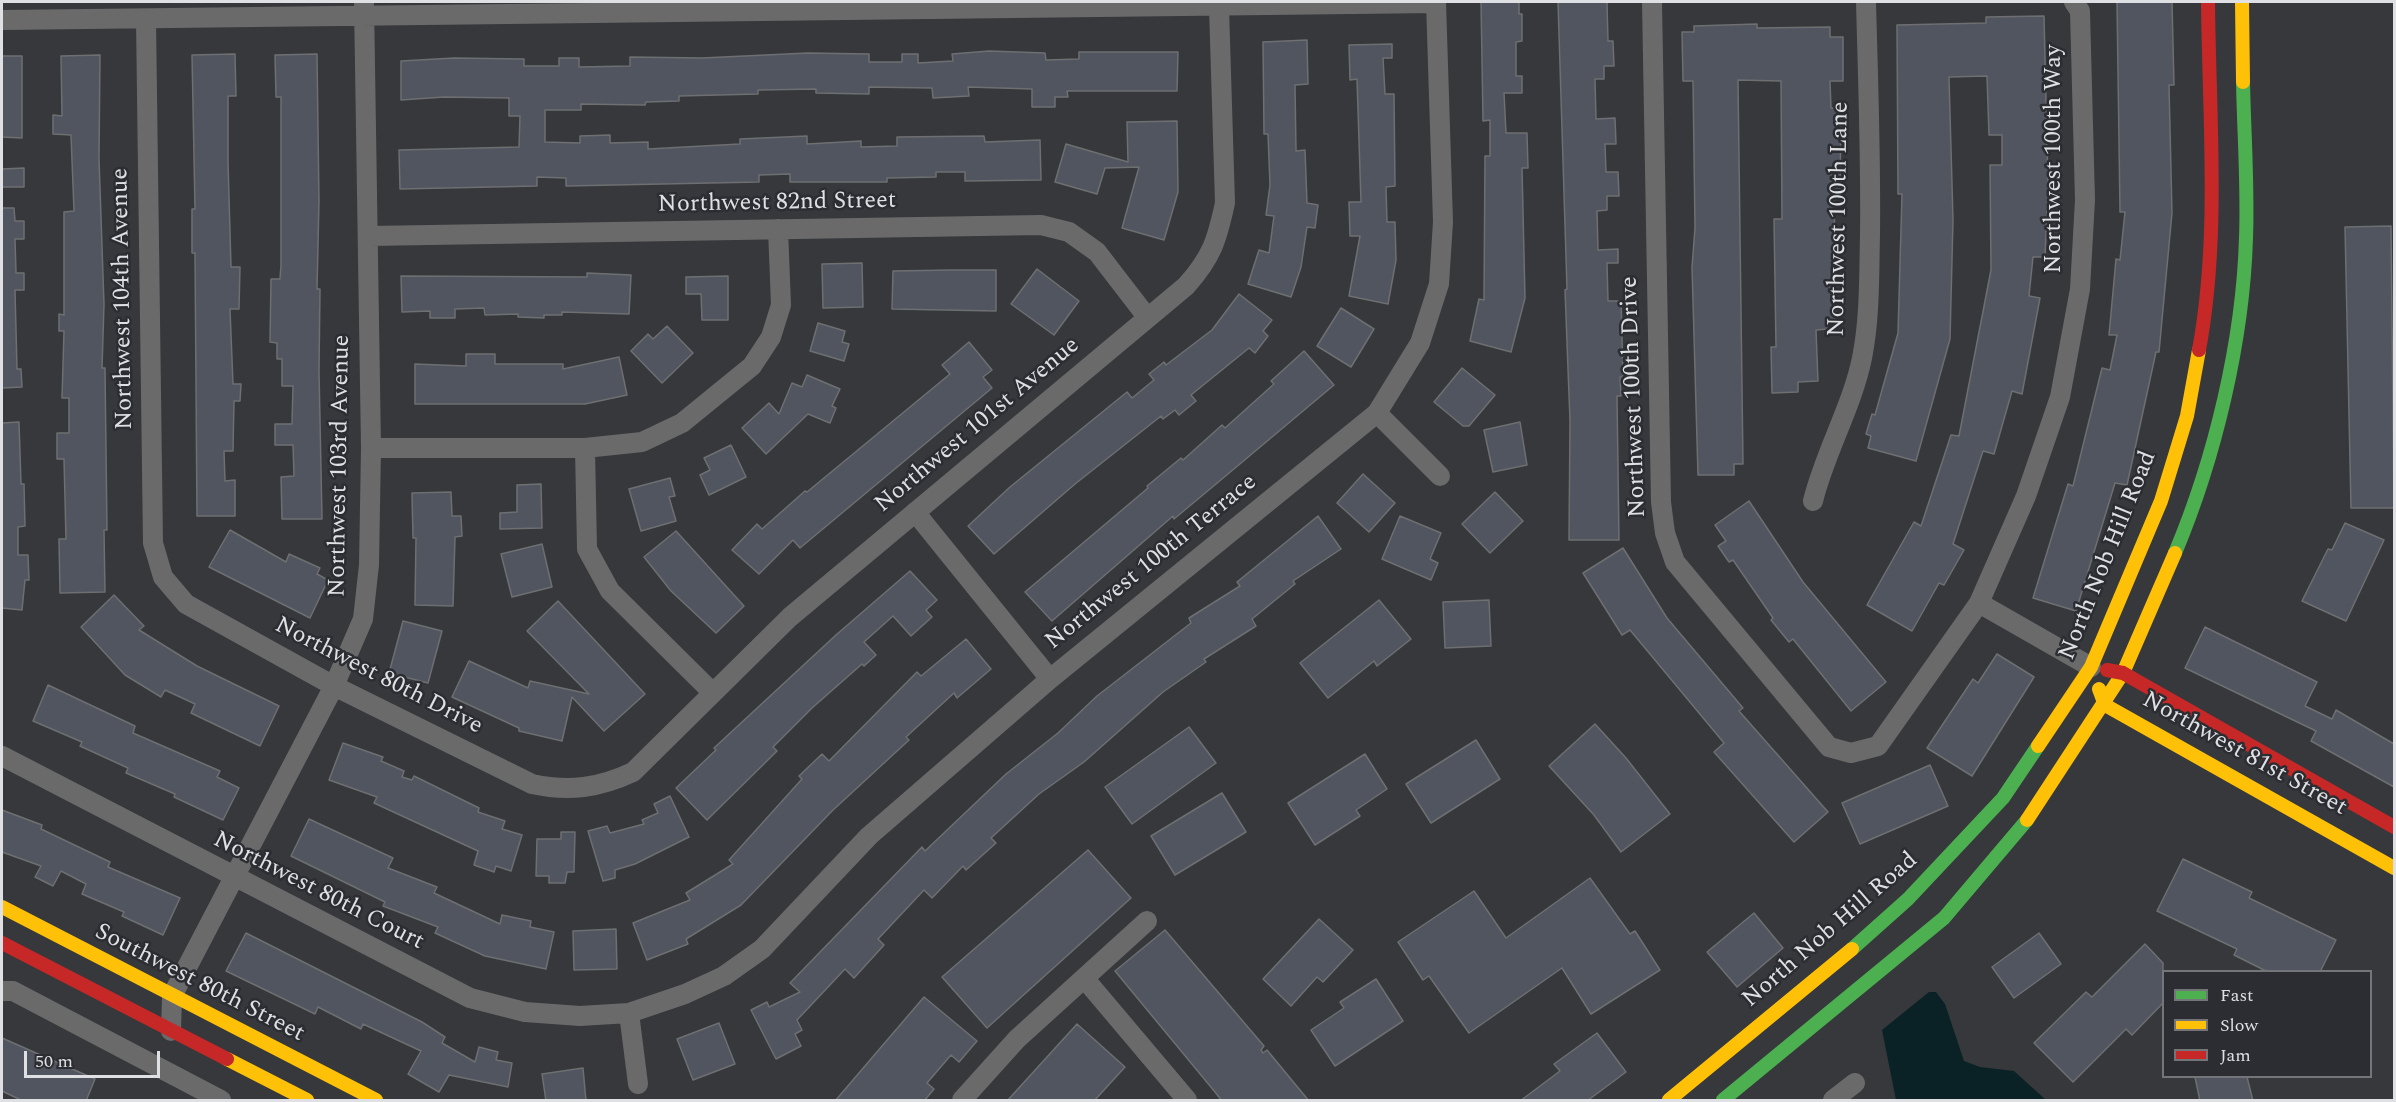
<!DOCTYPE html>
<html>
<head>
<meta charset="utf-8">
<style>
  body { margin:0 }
  #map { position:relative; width:2396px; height:1102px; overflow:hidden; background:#36383b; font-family:Spectral,serif }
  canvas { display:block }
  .frame { position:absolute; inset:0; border:3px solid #dee0e3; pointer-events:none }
  .legend { position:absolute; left:2162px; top:970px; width:210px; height:108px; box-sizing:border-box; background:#2b2d32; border:2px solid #737579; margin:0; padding:8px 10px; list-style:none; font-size:18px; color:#dee0e3 }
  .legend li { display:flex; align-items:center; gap:12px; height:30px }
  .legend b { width:30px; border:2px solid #737579 }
  .scale { position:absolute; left:24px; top:1051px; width:136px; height:27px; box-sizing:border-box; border:3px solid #dee0e3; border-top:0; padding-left:8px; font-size:18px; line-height:21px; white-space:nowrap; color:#dee0e3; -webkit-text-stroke:4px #2b2d32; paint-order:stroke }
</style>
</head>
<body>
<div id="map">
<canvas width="2396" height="1102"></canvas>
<div class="frame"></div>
<ul class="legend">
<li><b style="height:8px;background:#4caf50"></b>Fast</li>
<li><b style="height:8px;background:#ffc107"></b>Slow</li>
<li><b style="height:8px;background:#c62828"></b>Jam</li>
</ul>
<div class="scale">50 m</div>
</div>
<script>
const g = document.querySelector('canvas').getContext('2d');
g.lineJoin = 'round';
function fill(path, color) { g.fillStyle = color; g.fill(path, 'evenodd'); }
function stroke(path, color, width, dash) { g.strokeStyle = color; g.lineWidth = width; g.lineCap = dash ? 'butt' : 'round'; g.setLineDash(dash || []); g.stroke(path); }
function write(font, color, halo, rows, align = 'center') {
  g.font = font + ' Spectral,serif'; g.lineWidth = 5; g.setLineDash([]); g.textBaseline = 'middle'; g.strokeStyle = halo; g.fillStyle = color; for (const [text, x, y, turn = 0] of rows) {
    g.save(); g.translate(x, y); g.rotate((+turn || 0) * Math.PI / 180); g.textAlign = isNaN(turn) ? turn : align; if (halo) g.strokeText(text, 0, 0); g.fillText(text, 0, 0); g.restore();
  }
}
fill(new Path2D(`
  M1929 992H1936L1945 1004 1964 1061 1980 1067 2014 1071 2046 1100H1896L1882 1030Z`), '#0a2225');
const building = new Path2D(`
  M1481 2H1519V14H1522V41L1516 42V76H1522V93H1504L1506 133H1527L1528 168H1522L1525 298 1511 352 1470 341 1479 299 1484 300 1485 156H1490V120L1483 121Z
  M1558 2H1607L1608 41H1613L1614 66H1604V79H1595L1596 119 1615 118 1616 144H1605L1606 172H1618L1619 196H1607V210L1597 211 1598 250 1618 249V263H1607L1608 301H1621L1623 377H1620L1621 396H1617L1619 540H1569L1570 421 1565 290 1567 289Z
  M2117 2H2172L2174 85H2169L2172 213 2159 352H2156L2127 485 2115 483 2076 611 2033 598 2068 484 2073 486 2102 368 2110 370 2117 335H2109L2116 259 2120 260 2125 212H2120Z
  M2044 16 2048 185 2045 257H2033L2029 296 2040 298 2022 394 2012 391 1994 454 1983 451 1953 544 1964 550 1944 585 1939 583 1912 631 1867 605 1914 522 1921 526 1951 435 1959 436 1991 270 1990 165H2002V135H1989L1987 76 1949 77 1953 220 1950 339 1916 461 1868 448 1871 436 1866 434 1872 414 1875 415 1898 333 1902 194H1898L1897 25 1986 23V17Z
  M1757 24V28L1830 27V37H1843V81H1830L1831 108H1841L1840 195H1834L1835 251H1832L1836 319H1828V329L1816 330 1818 381 1798 382V392L1772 393 1771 347H1776L1774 219H1782L1781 81 1738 80 1743 464H1734V475H1698L1692 267 1695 228 1693 81H1683L1682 32H1694V26Z
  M1307 40 1308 84 1295 85 1296 151 1305 150 1307 203 1318 205 1315 228 1307 227 1301 267 1291 297 1248 284 1259 250 1269 253 1274 216 1266 215 1270 185 1268 134H1264L1263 42Z
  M1392 44V58H1383L1385 94H1394L1395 186 1386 187 1387 222H1395L1396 260 1388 304 1349 296 1360 236H1350L1349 202H1361L1357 79 1350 80 1349 45Z
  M989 51 1045 53 1046 60 1079 59V52H1178L1177 91H1067L1068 97H1055V107H1032V89L968 87 969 96 933 98 932 88 869 87V94L816 93V89L758 90V94L679 96V101L646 102 645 105 581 104V110H545V142L580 143V136L610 135V143L648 142V149L740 144V139L807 136V144L861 141V147L897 146V137L984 136 985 142 1040 140 1041 180 965 181V172H936V177L887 178V182H790V174L759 175V182L566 186V178L537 177V186L400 189 399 150 519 147 520 116H509V98L444 97 401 100V61L454 58 524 59V66H559V58H579V67L630 66V57L702 58 808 53 869 54V62H902V54H918V63L953 61 952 54Z
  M235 54 236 96H228V161L231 267H240L239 309H230L233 384H241L240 401H234L233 451H224L225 481 235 480V516H197L195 253H192V209H195L192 55Z
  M317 54 319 201 317 289H320L319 371 322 519H282L281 477 294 476 293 445H275V424H292L293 386H282V359H277V343L270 342 271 279H280L281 265V97H276L275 55Z
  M100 55 99 159 104 304 102 368H105L107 530H104L105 592 60 593 59 539H66L64 459H57V433H69V398H62L64 331H59V314L64 315V212L74 211 71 135 53 134V115L62 116 61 56Z
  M2 56H22V138L2 137Z
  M1177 121 1178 192 1164 240 1122 228 1139 167 1105 168 1097 194 1055 182 1066 144 1128 162 1127 122Z
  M24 168V187H2V169Z
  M2 208H14L15 221H24V239H15L16 273H24V290H15L17 369H21L22 387 2 388Z
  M2391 226 2394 508H2351L2345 227Z
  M862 263 863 307 823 308 822 264Z
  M1037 269 1079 301 1054 335 1011 304Z
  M951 270H996V311L892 309 893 271Z
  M587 273 631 275 629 314 562 312V315H544V318L518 317V314L485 315 484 308 455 309V318H430V311L402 312 401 276 587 277Z
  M728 276V320H702L701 294H686V277Z
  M1239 294 1272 320 1263 331 1268 336 1255 353 1249 348 1191 395 1196 401 1179 415 1175 410 1163 419 1161 416 1075 484 994 554 968 526 1010 487 1127 392 1132 398 1154 380 1149 374 1164 362 1166 365 1212 330Z
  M1341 308 1374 329 1351 367 1317 346Z
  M818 323 845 331 842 342 849 344 844 361 810 351Z
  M667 326 693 353 662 383 631 351 648 334 653 339Z
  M969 342 992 370 983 377 992 388 800 548 793 540 759 574 732 550 757 524 762 529 805 491 807 492 950 374 942 365Z
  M1304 351 1334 385 1216 484 1174 519 1173 516 1052 621 1025 592 1148 488 1147 486 1181 458 1183 460 1222 425 1225 428 1274 384 1271 381Z
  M466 354H495V364H563V369L619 357 627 395 585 404H415V364L466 366Z
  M1462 368 1495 395 1469 426H1463L1434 402Z
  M807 375 840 389 832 406 836 408 830 423 808 414 766 454 742 428 769 403 779 414 792 383 802 387Z
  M19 422 21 484H24L25 526 18 527V555H28L29 580H25L22 610 2 608V423Z
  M1520 422 1527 465 1493 472 1484 430Z
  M731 445 746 477 709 495 700 475 710 470 704 458Z
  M1363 474 1395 503 1369 532 1337 503Z
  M670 478 675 496 669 497 676 521 641 531 629 489Z
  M541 484 542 528 500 529V513L517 512V485Z
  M451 492 452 516H461L462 536 455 537 453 606 415 605 416 538H413L412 493Z
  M1495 492 1523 521 1490 553 1462 524Z
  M1749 501 1803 582 1886 682 1851 711 1793 639 1789 642 1771 620 1773 618 1733 560 1729 562 1718 546 1726 541 1715 525Z
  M1318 516 1341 549 1293 581 1295 584 1252 619 1256 626 1204 659 1206 662 1163 692 1084 762 1039 794 991 838 996 843 966 870 963 866 932 898 924 890 878 939 884 945 854 978 845 969 797 1020 802 1030 795 1034 801 1046 776 1059 751 1010 767 1002 769 1007 800 992 790 983 922 847 925 851 1006 774 1058 733 1097 696 1191 623 1189 618 1240 586 1237 582Z
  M1400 516 1441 533 1430 559 1438 563 1431 580 1382 559Z
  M2345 523 2384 540 2346 621 2302 601 2328 549 2332 550Z
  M230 530 286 562 289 554 320 568 317 574 328 580 310 618 209 567Z
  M676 531 744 606 716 633 671 591 644 557Z
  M542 544 552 587 512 597 501 554Z
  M1623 548 1667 618 1743 708 1739 711 1828 812 1794 842 1714 752 1724 743 1630 630 1622 635 1583 573Z
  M910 571 937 600 926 610 932 617 911 636 893 616 864 642 876 655 864 666 862 664 812 708 773 747 777 751 707 820 676 788 716 750 714 748 836 635Z
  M114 595 144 626 139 630 197 666 279 706 260 746 191 713 195 704 165 690 161 697 125 675 81 627Z
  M1379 600 1411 639 1377 666 1374 661 1328 698 1300 663Z
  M1489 600 1491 646 1445 648 1443 602Z
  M558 601 645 694 604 731 572 697 562 741 519 731V728L452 697 469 661 528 688 530 681 589 694 527 631Z
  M403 621 442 631 428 683 389 673Z
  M2205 627 2317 682 2305 706 2332 719 2336 710 2394 744V787L2311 741 2316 731 2185 668Z
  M966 639 991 669 957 698 954 693 906 737 909 740 832 811 741 905 686 939 688 944 647 960 633 923 690 900 686 893 733 864 729 860 802 779 799 776 822 754 829 761 917 672 921 676Z
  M1997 654 2034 677 1972 776 1927 748 1973 679 1978 683Z
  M48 685 135 726 133 733 220 771 217 777 239 788 223 820 174 797 175 794 126 773 128 768 80 746 82 742 33 721Z
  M1595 724 1626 758 1670 814 1621 852 1594 815 1549 766Z
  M1189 727 1216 763 1132 824 1105 787Z
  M1476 740 1500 779 1431 823 1406 784Z
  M343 743 383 757 381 761 404 771 402 777 412 780 414 776 479 808 478 812 505 821 502 829 522 835 511 871 496 866 494 872 474 865 478 851 374 803 377 797 329 780Z
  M1365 754 1387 789 1356 810 1360 816 1315 845 1288 803Z
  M1930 765 1948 806 1860 844 1842 803Z
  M1222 793 1246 832 1175 875 1151 836Z
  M670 796 689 837 635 864 615 870V878L603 881 588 831 607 826 610 833 644 824 642 820 658 813 654 804Z
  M2 810 42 825 41 829 110 862 108 867 180 898 163 935 122 916 124 912 82 894 86 884 61 871 53 886 35 877 41 866 2 852Z
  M309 819 393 858 388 868 437 887 434 893 500 924 502 915 531 921 530 927 554 932 546 969 485 956 435 933 438 927 383 906 385 902 291 856Z
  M561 832H575L574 872H567L565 883H549V876H536L537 839H561Z
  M1088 850 1131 898 987 1028 942 977Z
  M2183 859 2252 892 2249 898 2336 940 2320 972H2268L2234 955 2237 949 2157 911Z
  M1590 878 1630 934 1635 931 1660 970 1591 1014 1562 968 1469 1033 1429 976 1423 980 1398 942 1474 891 1506 938Z
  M1754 913 1783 948 1737 987 1707 952Z
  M1319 919 1353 950 1323 982 1317 977 1291 1006 1263 979Z
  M616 929 617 969 574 970 573 931Z
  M1165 930 1264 1046 1261 1050 1263 1053 1267 1050 1309 1101H1222L1215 1092 1115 971Z
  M246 933 422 1022 445 1037 442 1043 475 1062 479 1047 498 1052 496 1060 512 1063 508 1087 449 1075 439 1092 408 1074 421 1051 363 1024 361 1029 318 1007 315 1014 226 971Z
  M2039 933 2061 964 2014 998 1992 967Z
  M2145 944 2163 963V1003L2132 1035 2126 1029 2073 1082 2034 1043 2086 992 2092 997Z
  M1376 979 1403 1021 1335 1066 1311 1030 1344 1008 1340 1002Z
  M924 997 977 1041 959 1062 951 1055 927 1083 934 1089 924 1101H835Z
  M719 1023 735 1064 693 1080 677 1039Z
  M1077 1024 1125 1067 1094 1101H1007Z
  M1597 1033 1626 1072 1587 1101H1520L1560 1071 1554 1064Z
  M2 1038 95 1079 86 1101H23L2 1091Z
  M583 1068 586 1101H546L542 1074Z
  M2195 1077H2247L2253 1101H2200Z`);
fill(building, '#505560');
stroke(building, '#6e6f71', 1.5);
stroke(new Path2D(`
  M1652 2 1661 502 1665 533 1675 562 1829 747 1851 753 1878 746 1979 603 2026 496 2060 397 2080 289 2085 200 2080 11 2074 2
  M146 19 153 543 163 577 186 604 334 686 532 784C569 792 599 788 633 772L790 617 1186 286C1212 257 1217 240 1225 203L1219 7
  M2 20 1436 3
  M369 236 1041 225 1069 232 1097 252 1147 317
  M1377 413 1440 476
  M371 448H585L642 442 682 423 752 366 771 337 781 305 778 229
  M585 448 587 549 610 591 712 692
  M1813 501C1825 452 1852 407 1862 358 1870 318 1869 276 1870 235 1871 157 1868 79 1866 2
  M915 512 1050 679
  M1979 603 2091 667
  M2 756 470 998 525 1012 580 1016 629 1013 685 994 724 976 762 949 869 836 1050 679 1377 413 1420 343 1439 284 1443 222 1436 2
  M1084 978 1187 1100
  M2 991H13L221 1100
  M629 1013 638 1084
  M171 1031 172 996 334 686 363 619 369 565 371 448 364 2
  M962 1100 1017 1039 1147 921
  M1833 1100 1855 1083`), '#6b6a6b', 20);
stroke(new Path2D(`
  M2175 553C2215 458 2243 341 2246 238 2248 186 2244 134 2243 82
  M1852 949 1908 899 2003 798 2038 746
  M1723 1100 1944 918 2027 820`), '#4caf50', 14);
stroke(new Path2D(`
  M2242 2 2243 82
  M2099 689 2105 705 2394 868
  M2038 746 2091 667 2161 501 2187 416 2199 350
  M2027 820 2123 673 2175 553
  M2 907 376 1100
  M227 1059 307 1100
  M1669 1100 1852 949`), '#ffc107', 14);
stroke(new Path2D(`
  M2199 350C2220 236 2209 117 2208 2
  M2107 670 2123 673 2394 827
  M2 943 227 1059`), '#c62828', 14);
write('24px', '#dee0e3', '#2b2d32', [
  ["Northwest 100th Way",2055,159,-90],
  ["Northwest 82nd Street",777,204,-1],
  ["Northwest 100th Lane",1840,219,-89],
  ["Northwest 104th Avenue",124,299,-91],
  ["Northwest 100th Drive",1635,397,-92],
  ["Northwest 101st Avenue",978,426,-40],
  ["Northwest 103rd Avenue",341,466,-89],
  ["North Nob Hill Road",2109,556,-68],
  ["Northwest 100th Terrace",1152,563,-39],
  ["Northwest 80th Drive",378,677,27],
  ["Northwest 81st Street",2244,755,29],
  ["Northwest 80th Court",318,892,27],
  ["North Nob Hill Road",1831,931,-41],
  ["Southwest 80th Street",199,984,27]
]);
</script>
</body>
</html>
